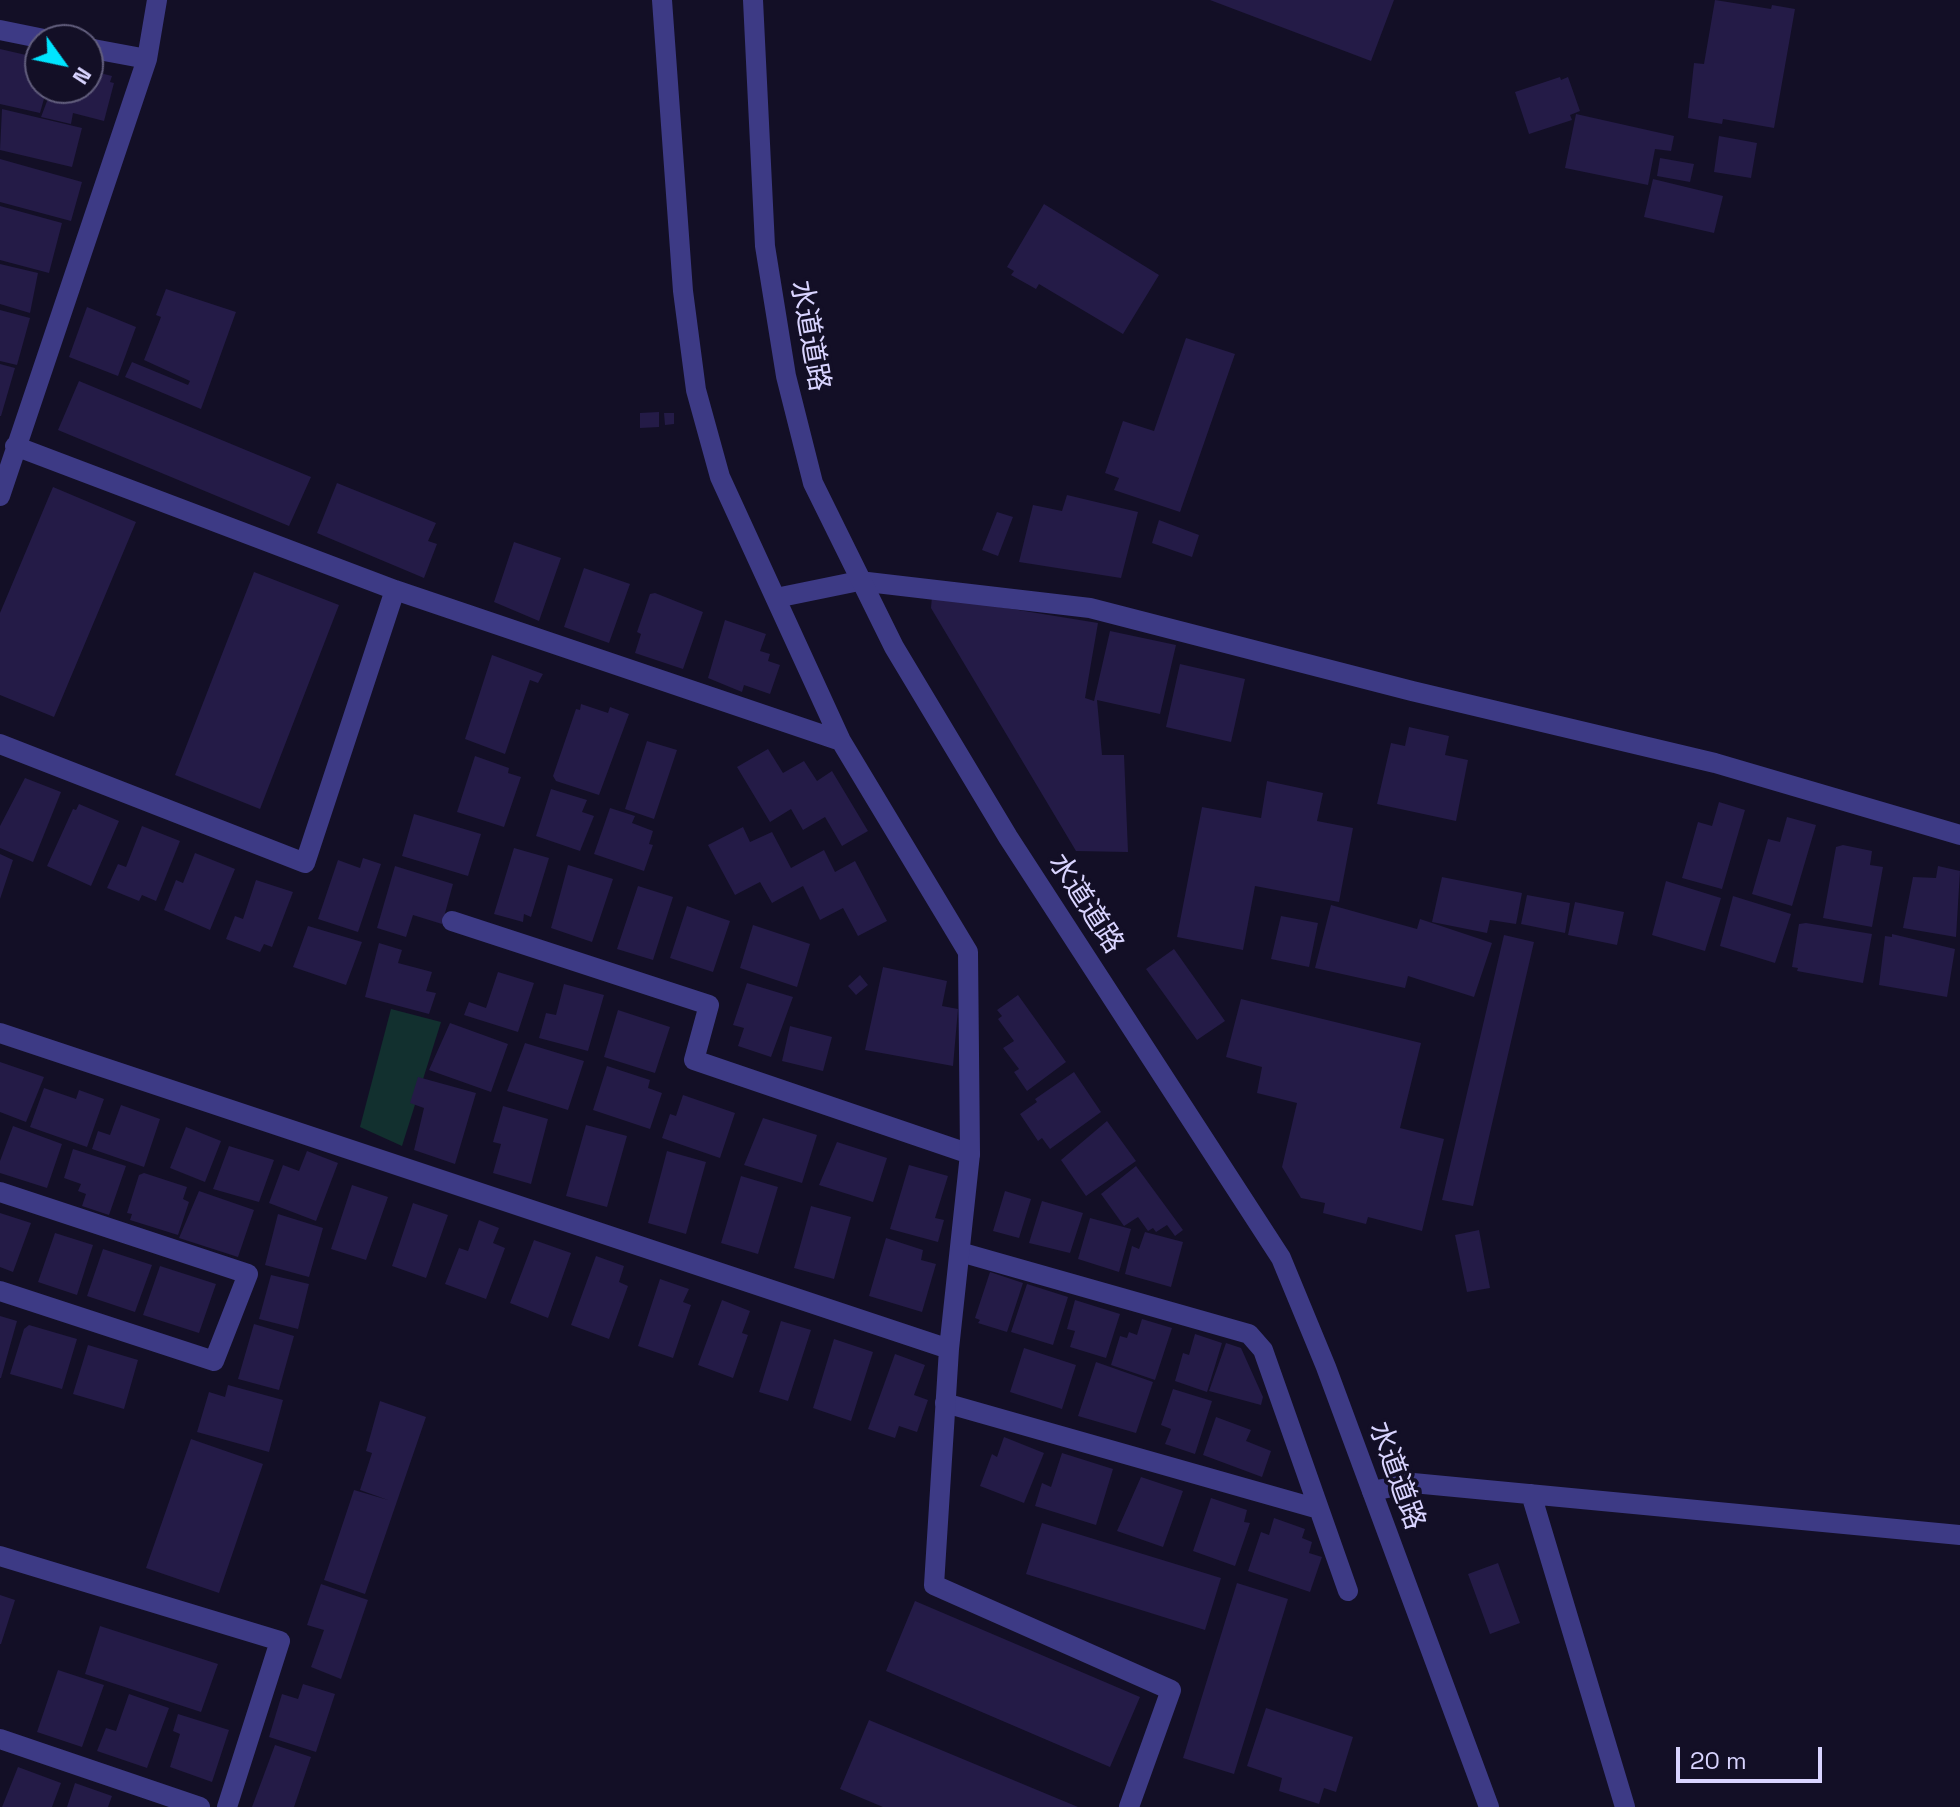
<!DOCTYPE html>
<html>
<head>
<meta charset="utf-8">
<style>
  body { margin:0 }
  #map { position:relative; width:1960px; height:1807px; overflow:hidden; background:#130f26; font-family:"Space Grotesk",sans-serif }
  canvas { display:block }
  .north { position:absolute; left:24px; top:24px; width:80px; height:80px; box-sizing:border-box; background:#130f26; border:2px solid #625e7d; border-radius:50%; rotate:123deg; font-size:22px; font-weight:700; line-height:32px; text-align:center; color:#d9d4ff }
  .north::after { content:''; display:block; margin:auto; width:28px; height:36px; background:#00e5ff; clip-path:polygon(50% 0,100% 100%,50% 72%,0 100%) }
  .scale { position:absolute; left:1676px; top:1747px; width:146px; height:36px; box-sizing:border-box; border:4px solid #d9d4ff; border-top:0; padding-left:10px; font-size:24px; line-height:28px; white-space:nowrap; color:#d9d4ff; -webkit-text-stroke:6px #130f26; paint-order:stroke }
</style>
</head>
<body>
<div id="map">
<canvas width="1960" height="1807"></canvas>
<div class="north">N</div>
<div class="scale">20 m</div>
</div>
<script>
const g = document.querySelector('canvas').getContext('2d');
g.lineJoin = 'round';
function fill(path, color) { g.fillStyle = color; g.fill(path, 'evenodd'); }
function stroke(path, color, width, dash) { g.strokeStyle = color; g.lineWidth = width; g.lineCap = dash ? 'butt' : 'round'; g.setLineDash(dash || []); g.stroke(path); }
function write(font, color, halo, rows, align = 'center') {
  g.font = font + ' "Space Grotesk","Noto Sans JP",sans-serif'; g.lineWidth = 7; g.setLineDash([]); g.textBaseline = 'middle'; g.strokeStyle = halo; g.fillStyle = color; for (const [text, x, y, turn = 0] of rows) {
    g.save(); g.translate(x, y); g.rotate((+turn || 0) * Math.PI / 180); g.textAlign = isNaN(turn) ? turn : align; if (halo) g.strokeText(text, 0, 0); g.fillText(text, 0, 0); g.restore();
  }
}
fill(new Path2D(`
  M391 1009 441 1022 402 1146 360 1127Z`), '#12302f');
fill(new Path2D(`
  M1210 0H1394L1371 61Z
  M1715 0 1771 9 1772 5 1795 9 1774 128 1723 119 1722 124 1688 118 1694 63 1704 64Z
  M0 49 39 58 40 88H47L40 113 0 104Z
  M88 70 112 76 110 82 114 83 104 121 73 113 71 124 41 117 52 88H88Z
  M1560 77 1561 80 1568 77 1580 111 1570 115 1572 120 1529 134 1515 92Z
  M2 109 82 128 72 167 0 150Z
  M1576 114 1674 136 1671 151 1655 149 1648 185 1565 168Z
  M1719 136 1757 143 1751 178 1714 172Z
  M1660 158 1694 164 1690 182 1657 176Z
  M0 159 82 182 71 221 0 202Z
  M1653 179 1723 196 1714 233 1644 217Z
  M1044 204 1159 275 1123 334 1039 284 1036 289 1011 275 1014 271 1007 267Z
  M0 206 62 223 49 273 0 260Z
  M0 264 38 273 30 313 0 304Z
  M166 289 236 312 201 409 125 377 132 362 188 385 190 381 144 360 161 317 156 315Z
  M87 307 136 327 118 376 69 357Z
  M0 310 30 318 17 365 0 361Z
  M1186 338 1235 354 1180 512 1114 490 1119 478 1105 473 1123 421 1154 431Z
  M0 364 15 368 1 416H0Z
  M79 381 311 477 289 526 58 430Z
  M659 412V427L640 428V413Z
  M664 413H674V424L665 425Z
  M337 483 436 523 428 541 437 544 424 578 317 533Z
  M53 487 136 522 54 717 0 695V613Z
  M1067 495 1138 512 1121 578 1019 562 1033 505 1062 511Z
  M997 512 1013 517 998 556 982 550Z
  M1159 520 1199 535 1192 557 1152 543Z
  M514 542 561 558 539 621 494 602Z
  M584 568 630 584 609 643 564 627Z
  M254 572 339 605 260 809 175 775Z
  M655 593 703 612 683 669 635 653 641 634 637 632 650 594Z
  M932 596 1098 623 1085 698 1094 701 1110 631 1176 645 1160 714 1097 700 1102 755H1124L1128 852 1076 851 931 608Z
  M725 620 766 634 760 651 770 654 768 661 780 665 770 694 744 685 742 692 708 678Z
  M492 655 543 674 538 683 530 680 505 754 465 739Z
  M1180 664 1245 679 1231 742 1166 727Z
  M581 704 608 713 610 707 629 714 599 795 556 781 553 776 576 709 580 710Z
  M1409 727 1449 736 1445 755 1468 760 1456 821 1377 804 1391 743 1405 746Z
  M647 741 677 750 654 819 625 809Z
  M768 749 783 773 804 761 817 781 832 771 868 831 842 846 825 817 803 830 791 809 770 822 737 767Z
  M475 756 509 768 508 773 521 777 504 827 457 812Z
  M25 778 61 792 33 862 0 848V826Z
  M1267 781 1323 793 1317 821 1353 828 1339 902 1255 886 1243 950 1177 937 1202 807 1261 818Z
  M551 789 587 800 582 812 594 816 580 851 536 836Z
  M1719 802 1745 810 1722 889 1682 878 1698 822 1712 826Z
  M79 804 119 821 91 886 47 866 73 809 76 810Z
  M610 808 635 816 632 823 653 831 649 844 653 845 644 871 594 854Z
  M414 814 481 834 468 876 402 856Z
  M1787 817 1816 825 1792 906 1752 894 1768 839 1780 842Z
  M142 826 180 841 156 901 142 895 139 901 107 888 118 864 126 867Z
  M743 827 750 842 772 832 791 868 824 850 835 872 855 861 887 921 858 936 843 908 820 920 803 886 772 903 760 882 735 895 708 845Z
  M1843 845 1872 851 1870 865 1883 867 1872 927 1823 918 1836 847Z
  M514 848 549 858 531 917 524 914 523 922 494 914Z
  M195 853 235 869 210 930 164 910 176 880 183 883Z
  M0 854 13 860 0 899Z
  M363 858 381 864 358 932 318 919 338 860 360 868Z
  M568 865 613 879 592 942 551 928Z
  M395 866 453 884 442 924 413 915 406 937 377 928Z
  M1938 866 1960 871 1956 937 1903 928 1913 877 1936 878Z
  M1442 877 1522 893 1516 924 1490 920 1487 933 1432 922Z
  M256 880 293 892 272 947 264 944 260 952 226 939 235 916 243 919Z
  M1666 881 1721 898 1705 951 1652 935Z
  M638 886 673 897 653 960 617 949Z
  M1527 895 1570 903 1565 933 1521 924Z
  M1733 896 1791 914 1775 963 1720 946Z
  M1575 902 1624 912 1617 945 1568 935Z
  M1331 905 1417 929 1420 919 1492 943 1474 997 1408 976 1405 988 1315 968Z
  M687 906 730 921 713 972 670 958Z
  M1281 916 1318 923 1309 967 1271 959Z
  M1806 923 1872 934 1863 983 1797 971 1798 968 1792 967 1799 924Z
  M753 925 810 944 797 987 740 968Z
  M308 926 362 942 346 985 293 967Z
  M1892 934 1955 949 1947 997 1879 985 1885 936 1892 937Z
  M1504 935 1534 942 1473 1206 1442 1200Z
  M379 943 402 950 398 963 432 972 426 991 436 993 429 1014 365 997Z
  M1174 949 1225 1021 1197 1040 1146 969Z
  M883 967 947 981 942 1006 958 1009 953 1066 865 1050Z
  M498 972 534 983 518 1032 464 1015 469 1002 486 1008Z
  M860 975 868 985 856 995 848 986Z
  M747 983 793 997 771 1057 738 1046 744 1028 733 1025Z
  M564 984 604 995 588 1051 539 1038 546 1013 556 1015Z
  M1018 995 1066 1062 1027 1091 1014 1072 1019 1069 1003 1048 1014 1041 998 1019 1002 1016 997 1010Z
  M1241 999 1421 1043 1400 1128 1444 1139 1422 1231 1368 1217 1366 1224 1323 1213 1325 1203 1301 1198 1282 1167 1297 1103 1257 1093 1262 1067 1226 1057Z
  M618 1010 670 1027 655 1073 604 1057Z
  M450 1023 508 1044 491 1092 429 1070Z
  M790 1026 832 1037 823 1071 782 1061Z
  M525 1043 584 1061 568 1110 507 1091Z
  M0 1062 44 1077 26 1122 0 1112Z
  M607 1066 650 1080 648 1088 662 1093 650 1129 593 1110Z
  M1074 1072 1101 1112 1050 1149 1042 1138 1038 1141 1020 1114 1037 1102 1035 1099Z
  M418 1077 476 1093 455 1164 414 1150 424 1108 410 1103Z
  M44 1088 76 1099 79 1090 104 1099 87 1147 30 1127Z
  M683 1095 735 1113 720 1158 662 1138 670 1114 676 1116Z
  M121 1105 160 1119 144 1167 92 1149 98 1131 110 1135Z
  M503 1106 548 1119 531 1184 493 1173 501 1144 493 1142Z
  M763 1118 817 1135 802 1183 744 1165Z
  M1107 1121 1136 1161 1086 1196 1061 1160Z
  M586 1125 627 1136 607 1207 566 1196Z
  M13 1126 62 1144 47 1188 0 1173V1161Z
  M186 1127 221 1141 205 1182 170 1168Z
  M837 1142 887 1158 873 1202 819 1185Z
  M229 1146 274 1160 259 1202 213 1189Z
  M73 1149 126 1166 109 1215 82 1206 86 1194 78 1191 81 1184 64 1178Z
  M307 1151 338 1163 316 1221 269 1203 283 1165 299 1171Z
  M667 1151 706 1162 686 1234 648 1223Z
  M909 1165 948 1176 935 1218 944 1220 938 1242 890 1229Z
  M1136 1166 1183 1230 1175 1236 1167 1225 1156 1232 1153 1228 1148 1231 1138 1217 1124 1226 1101 1194Z
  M144 1173 187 1187 183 1199 189 1202 178 1235 130 1220 132 1214 127 1213 139 1175Z
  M741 1176 778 1187 758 1254 721 1243Z
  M352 1185 388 1197 366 1260 331 1249Z
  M199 1191 254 1210 238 1257 179 1238Z
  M1005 1191 1031 1199 1019 1238 993 1231Z
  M1042 1201 1083 1213 1070 1253 1029 1243Z
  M413 1203 448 1215 426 1278 392 1266Z
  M811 1206 851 1217 834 1279 794 1268Z
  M0 1213 31 1223 13 1272 0 1267Z
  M278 1214 323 1228 309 1277 265 1265Z
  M1090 1218 1131 1229 1119 1272 1078 1259Z
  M479 1220 499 1228 493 1243 505 1248 486 1299 445 1284 459 1248 468 1251Z
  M1479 1230 1490 1288 1467 1292 1455 1235Z
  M1145 1232 1183 1242 1171 1287 1125 1274 1132 1246 1139 1249Z
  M55 1233 93 1245 77 1295 38 1282Z
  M886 1238 923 1250 921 1260 936 1264 922 1312 869 1296Z
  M534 1240 571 1253 548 1318 510 1303Z
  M103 1249 152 1265 135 1312 87 1296Z
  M596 1256 624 1266 619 1282 628 1286 609 1339 571 1325Z
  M160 1266 216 1284 199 1333 143 1315Z
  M990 1272 1023 1283 1007 1332 978 1323 980 1320 975 1318Z
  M271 1275 309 1284 298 1329 259 1319Z
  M660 1279 689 1289 683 1302 691 1305 673 1358 638 1346Z
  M1027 1284 1068 1297 1053 1345 1011 1332Z
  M722 1300 750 1311 742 1333 748 1335 733 1378 698 1365Z
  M1075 1300 1120 1314 1106 1358 1070 1347 1075 1331 1067 1329Z
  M0 1316 17 1321 1 1378H0Z
  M1142 1319 1172 1328 1155 1380 1111 1365 1120 1336 1127 1338 1129 1332 1137 1335Z
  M781 1321 811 1330 788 1401 759 1392Z
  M254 1324 294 1336 279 1390 238 1379Z
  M29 1325 77 1339 62 1389 10 1374 24 1329Z
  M1195 1334 1222 1343 1207 1392 1175 1381 1183 1353 1189 1355Z
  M834 1339 873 1352 851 1421 813 1408Z
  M1226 1343 1241 1348 1263 1397 1261 1405 1209 1391Z
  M88 1345 138 1360 124 1409 73 1394Z
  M1024 1348 1076 1365 1062 1409 1010 1392Z
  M895 1354 925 1365 914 1395 928 1400 917 1432 899 1426 895 1438 868 1429Z
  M1096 1362 1153 1382 1136 1433 1078 1416Z
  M228 1385 283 1400 269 1452 197 1432 209 1392 225 1397Z
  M1173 1389 1212 1401 1195 1454 1165 1444 1171 1429 1161 1425Z
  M380 1401 426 1417 365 1594 324 1580 354 1490 388 1500 360 1490 372 1453 366 1451Z
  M1216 1417 1251 1430 1246 1441 1271 1451 1262 1477 1203 1455Z
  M1004 1437 1044 1453 1024 1503 980 1486 992 1454 997 1457Z
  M191 1439 263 1464 219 1593 146 1568Z
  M1062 1453 1113 1469 1096 1525 1035 1506 1042 1483 1051 1487Z
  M1141 1477 1183 1491 1163 1547 1117 1531Z
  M1211 1498 1247 1510 1244 1522 1250 1523 1235 1566 1193 1551Z
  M1274 1518 1305 1529 1302 1538 1312 1542 1309 1553 1322 1557 1310 1592 1248 1571 1261 1532 1269 1535Z
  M1042 1523 1221 1578 1205 1630 1026 1574Z
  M1498 1563 1520 1623 1490 1634 1468 1574Z
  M1237 1583 1288 1599 1234 1774 1183 1758Z
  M321 1584 368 1600 341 1679 311 1667 324 1630 307 1625Z
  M0 1595 15 1600 1 1644H0Z
  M915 1601 1140 1697 1110 1767 886 1671Z
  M100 1626 218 1664 201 1712 85 1674Z
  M58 1670 104 1685 82 1747 37 1732Z
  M303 1684 335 1694 316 1752 269 1737 282 1694 298 1699Z
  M129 1694 169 1708 147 1768 97 1751 106 1728 116 1731Z
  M1266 1708 1353 1737 1336 1792 1324 1788 1319 1804 1279 1791 1282 1778 1247 1766Z
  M178 1714 229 1730 212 1782 170 1767 180 1734 173 1731Z
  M869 1720 1078 1807H883L840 1789Z
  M275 1745 311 1757 294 1807H252Z
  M18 1767 61 1783 52 1807H2Z
  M75 1783 112 1796 108 1807H67Z`), '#241b47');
stroke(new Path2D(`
  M452 921 709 1005 694 1060 970 1154
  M0 1192 248 1274 214 1361 0 1291
  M960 1252 1249 1334 1263 1350 1348 1591
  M945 1403 1315 1508`), '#3d3a85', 20);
stroke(new Path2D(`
  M662 0 683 291 696 390 720 477 841 741 968 952 970 1154 949 1349 934 1585 1171 1690 1129 1807
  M0 30 49 40
  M88 48 147 59
  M15 446 395 590 841 741
  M0 496 147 59 157 0
  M776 598 859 581 1090 608 1412 691 1715 763 1960 835
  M0 744 305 863 395 590
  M0 1033 949 1349
  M1372 1491 1413 1483 1960 1535
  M1531 1494 1625 1807
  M0 1556 280 1641 227 1807
  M0 1739 200 1807`), '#3d3a85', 20);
stroke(new Path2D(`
  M753 0 765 246 786 376 813 483 894 647 1008 837 1281 1258 1326 1367 1489 1807`), '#3d3a85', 20);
write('28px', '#d9d4ff', '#130f26', [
  ["水道道路",809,336,80],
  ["水道道路",1085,904,57],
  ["水道道路",1396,1476,70]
]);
</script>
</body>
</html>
